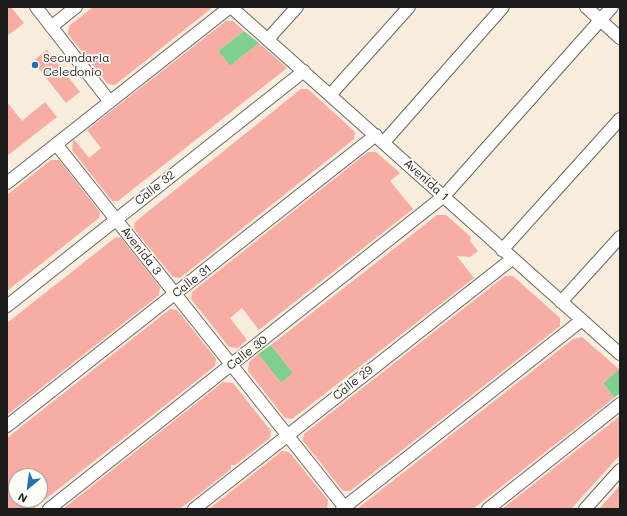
<!DOCTYPE html>
<html>
<head>
<meta charset="utf-8">
<style>
  body { margin:0 }
  #map { position:relative; width:627px; height:516px; overflow:hidden; background:#f9eede; font-family:Mali,sans-serif }
  canvas { display:block }
  .frame { position:absolute; inset:0; border:8px solid #1c1c1c; pointer-events:none }
  .north { position:absolute; left:8px; top:468px; width:40px; height:40px; box-sizing:border-box; background:#fdfcf7; border:1px solid #a3a29f; border-radius:50%; rotate:209deg; font-size:11px; font-weight:700; line-height:16px; text-align:center; color:#1c1c1c }
  .north::after { content:''; display:block; margin:auto; width:14px; height:18px; background:#1f6fb2; clip-path:polygon(50% 0,100% 100%,50% 72%,0 100%) }
</style>
</head>
<body>
<div id="map">
<canvas width="627" height="516"></canvas>
<div class="frame"></div>
<div class="north">N</div>
</div>
<script>
const g = document.querySelector('canvas').getContext('2d');
g.lineJoin = 'round';
function fill(path, color) { g.fillStyle = color; g.fill(path, 'evenodd'); }
function stroke(path, color, width, dash) { g.strokeStyle = color; g.lineWidth = width; g.lineCap = dash ? 'butt' : 'round'; g.setLineDash(dash || []); g.stroke(path); }
function write(font, color, halo, rows, align = 'center') {
  g.font = font + ' Mali,sans-serif'; g.lineWidth = 3.5; g.setLineDash([]); g.textBaseline = 'middle'; g.strokeStyle = halo; g.fillStyle = color; for (const [text, x, y, turn = 0] of rows) {
    g.save(); g.translate(x, y); g.rotate((+turn || 0) * Math.PI / 180); g.textAlign = isNaN(turn) ? turn : align; if (halo) g.strokeText(text, 0, 0); g.fillText(text, 0, 0); g.restore();
  }
}
fill(new Path2D(`
  M244 31 259 43 230 66 218 51Z
  M271 345 293 373 281 383 258 354Z
  M619 369 620 393 614 398 603 383Z`), '#7ecf90');
fill(new Path2D(`
  M7 7H11L24 23 7 36Z
  M93 7H213L115 85 108 84 68 34 69 26Z
  M226 21H233L244 31 218 51 230 66 259 43 287 68 118 201H112L72 150 73 141 74 139 89 158 101 148 87 130Z
  M47 50 80 92 66 103 33 61Z
  M301 89H308L355 132 354 139 180 278 173 277 134 229 135 222Z
  M7 102 22 121 45 102 57 117 7 156Z
  M368 152H376L400 173 390 181 413 209 259 330 242 308 230 318 247 340 238 348 229 347 191 299 192 292Z
  M51 160H59L100 212 99 218 7 291V195Z
  M437 215H446L471 237 470 241 478 251 470 257 457 256 474 278 292 419 285 418 248 371 249 362 258 354 281 383 293 373 271 345Z
  M116 237 121 238 160 287 159 295 7 415V323Z
  M505 276H513L560 318V326L350 491H343L303 441 304 434Z
  M170 309 177 310 216 359 215 366 33 509H7V438ZM16 476H40V500H16Z
  M582 337 619 369 603 383 614 398 473 509H357L573 339Z
  M223 382 233 383 271 431 270 438 235 465H231V469L180 509H63Z
  M620 416V455L571 509H502Z
  M282 451 289 452 328 500 327 509H209Z
  M620 485V509H599L608 499Z`), '#f7aca4');
const minor = new Path2D(`
  M36 7 110 102
  M231 7 620 354
  M586 7 620 38
  M51 27 76 7
  M268 39 297 7
  M331 94 409 7
  M384 142 503 7
  M56 144 346 509
  M7 183 230 7
  M502 250 620 119
  M561 302 620 237
  M7 306 304 71
  M7 426 376 135
  M49 509 444 196 612 7
  M194 509 512 259
  M342 509 582 320
  M488 509 620 404
  M585 509 620 470`);
stroke(minor, '#696660', 14);
stroke(minor, '#fff', 12);
for (const [x, y, r, color] of [
  [35,65,4,"#1f6fb2"]
]) { const dot = new Path2D(); dot.arc(x, y, r, 0, 2 * Math.PI); g.fillStyle = color; g.fill(dot); stroke(dot, '#fdfcf7', 1.5); }
write('12px', '#1c1c1c', '#fdfcf7', [
  ["Secundaria",43,58],
  ["Celedonio",43,72]
], 'left');
write('12px', '#1c1c1c', '#fdfcf7', [
  ["Avenida 1",426,180,42],
  ["Calle 32",155,188,-38],
  ["Avenida 3",141,251,52],
  ["Calle 31",192,281,-38],
  ["Calle 30",247,353,-38],
  ["Calle 29",353,383,-38]
]);
</script>
</body>
</html>
